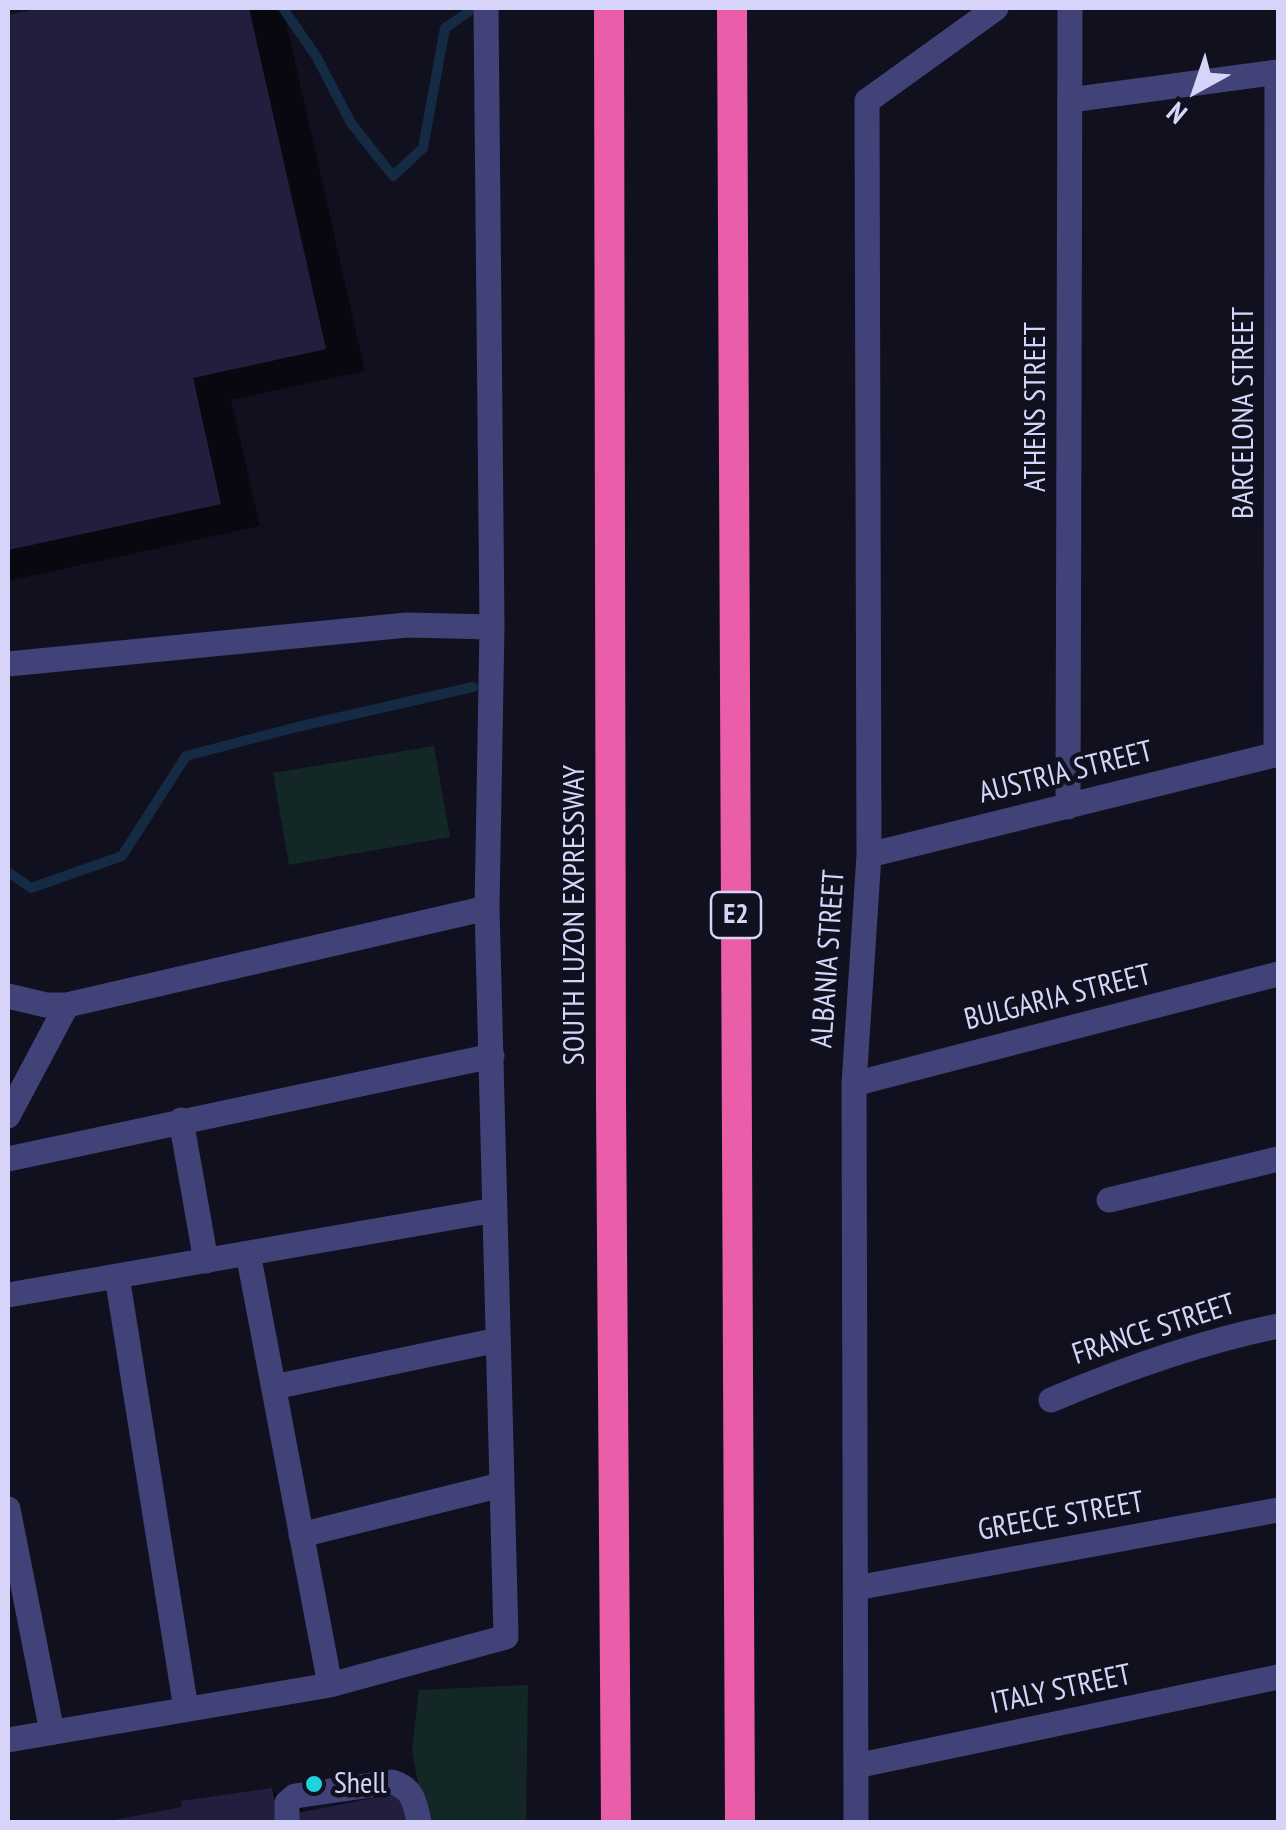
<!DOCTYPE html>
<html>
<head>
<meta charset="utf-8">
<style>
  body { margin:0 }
  #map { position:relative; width:1286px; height:1830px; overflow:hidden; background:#11101f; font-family:"PT Sans Narrow",sans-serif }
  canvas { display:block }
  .frame { position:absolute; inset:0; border:10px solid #d6d4f9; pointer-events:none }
  .north { position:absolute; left:1146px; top:40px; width:100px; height:100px; -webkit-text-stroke:8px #11101f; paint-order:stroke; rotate:220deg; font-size:28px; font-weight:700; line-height:40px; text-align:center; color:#d6d4f9 }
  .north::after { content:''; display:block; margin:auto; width:35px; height:45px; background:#d6d4f9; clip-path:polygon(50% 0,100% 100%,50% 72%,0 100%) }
</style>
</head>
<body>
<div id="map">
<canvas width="1286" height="1830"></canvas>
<div class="frame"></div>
<div class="north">N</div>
</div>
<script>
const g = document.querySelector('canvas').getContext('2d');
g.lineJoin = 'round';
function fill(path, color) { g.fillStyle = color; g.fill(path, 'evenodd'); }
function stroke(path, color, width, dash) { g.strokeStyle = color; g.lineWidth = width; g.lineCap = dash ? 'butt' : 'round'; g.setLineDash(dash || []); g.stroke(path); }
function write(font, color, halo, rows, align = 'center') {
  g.font = font + ' "PT Sans Narrow",sans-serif'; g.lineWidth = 9; g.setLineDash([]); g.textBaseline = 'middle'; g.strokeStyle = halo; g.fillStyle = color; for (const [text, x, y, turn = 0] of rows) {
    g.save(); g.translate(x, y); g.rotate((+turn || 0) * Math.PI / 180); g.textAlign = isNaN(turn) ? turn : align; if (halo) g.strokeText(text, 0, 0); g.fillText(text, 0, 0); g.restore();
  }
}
fill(new Path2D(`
  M434 746 450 837 289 865 273 773Z
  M528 1685 526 1822H425L412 1751 419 1690Z`), '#132826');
fill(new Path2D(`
  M53 8H276L284 12 365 371 231 400 260 526 8 581V18Z
  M272 1791 302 1808 304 1814 400 1796 430 1814 432 1822H106Z`), '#0007');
stroke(new Path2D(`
  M283 8 316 56 351 123 393 176 423 148 445 28 474 8
  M8 872 31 888 122 856 186 756 297 727 473 687`), '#152a43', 10);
fill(new Path2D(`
  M41 8H249L326 349 193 378 221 504 8 550V15Z
  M272 1788 279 1822H103L182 1807 181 1801Z
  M400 1793 406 1822H299L297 1813Z`), '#231e3e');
stroke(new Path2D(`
  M1070 100 1278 72
  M8 664 407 625 492 627
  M1276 754 1277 72
  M1068 807 1070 8
  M869 855 1278 754
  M8 996 46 1005H67L487 908
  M854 1084 1278 974
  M8 1116 67 1005
  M181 1120 206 1261
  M8 1159 492 1056
  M1109 1200 1278 1159
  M248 1253 330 1685
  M117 1276 186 1709
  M8 1295 495 1210
  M274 1387 498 1340
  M1051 1400C1124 1369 1200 1342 1278 1326
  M8 1509 52 1732
  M301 1535 501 1485
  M856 1588 1278 1510
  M8 1740 330 1685 506 1637 487 908 492 627 486 8
  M856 1766 1278 1677
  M287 1822V1803L295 1796 392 1782C413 1788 415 1803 419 1822
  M856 1822 854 1084 869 855 867 101 996 8`), '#414278', 25);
stroke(new Path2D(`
  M609 8 611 1097 616 1822
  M732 8 740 1822`), '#ea5ea9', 30);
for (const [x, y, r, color] of [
  [314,1784,10,"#1dd4dc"]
]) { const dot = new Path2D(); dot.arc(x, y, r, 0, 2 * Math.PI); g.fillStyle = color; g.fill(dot); stroke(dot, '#11101f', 4); }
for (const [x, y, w] of [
  [736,915,50]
]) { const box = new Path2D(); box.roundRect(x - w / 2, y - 23, w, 46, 8); g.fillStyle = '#11101f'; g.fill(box); stroke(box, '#d6d4f9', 2.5); }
write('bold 28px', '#d6d4f9', null, [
  ["E2",736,915]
]);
write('30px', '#d6d4f9', '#11101f', [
  ["ATHENS STREET",1036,407,-90],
  ["BARCELONA STREET",1244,413,-90],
  ["AUSTRIA STREET",1066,773,-14],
  ["SOUTH LUZON EXPRESSWAY",575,915,-90],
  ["ALBANIA STREET",829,959,-86],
  ["BULGARIA STREET",1058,998,-14],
  ["FRANCE STREET",1154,1330,-18],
  ["GREECE STREET",1061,1517,-10],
  ["ITALY STREET",1061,1690,-12]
]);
write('30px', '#d6d4f9', '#11101f', [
  ["Shell",334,1784]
], 'left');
</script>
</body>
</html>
